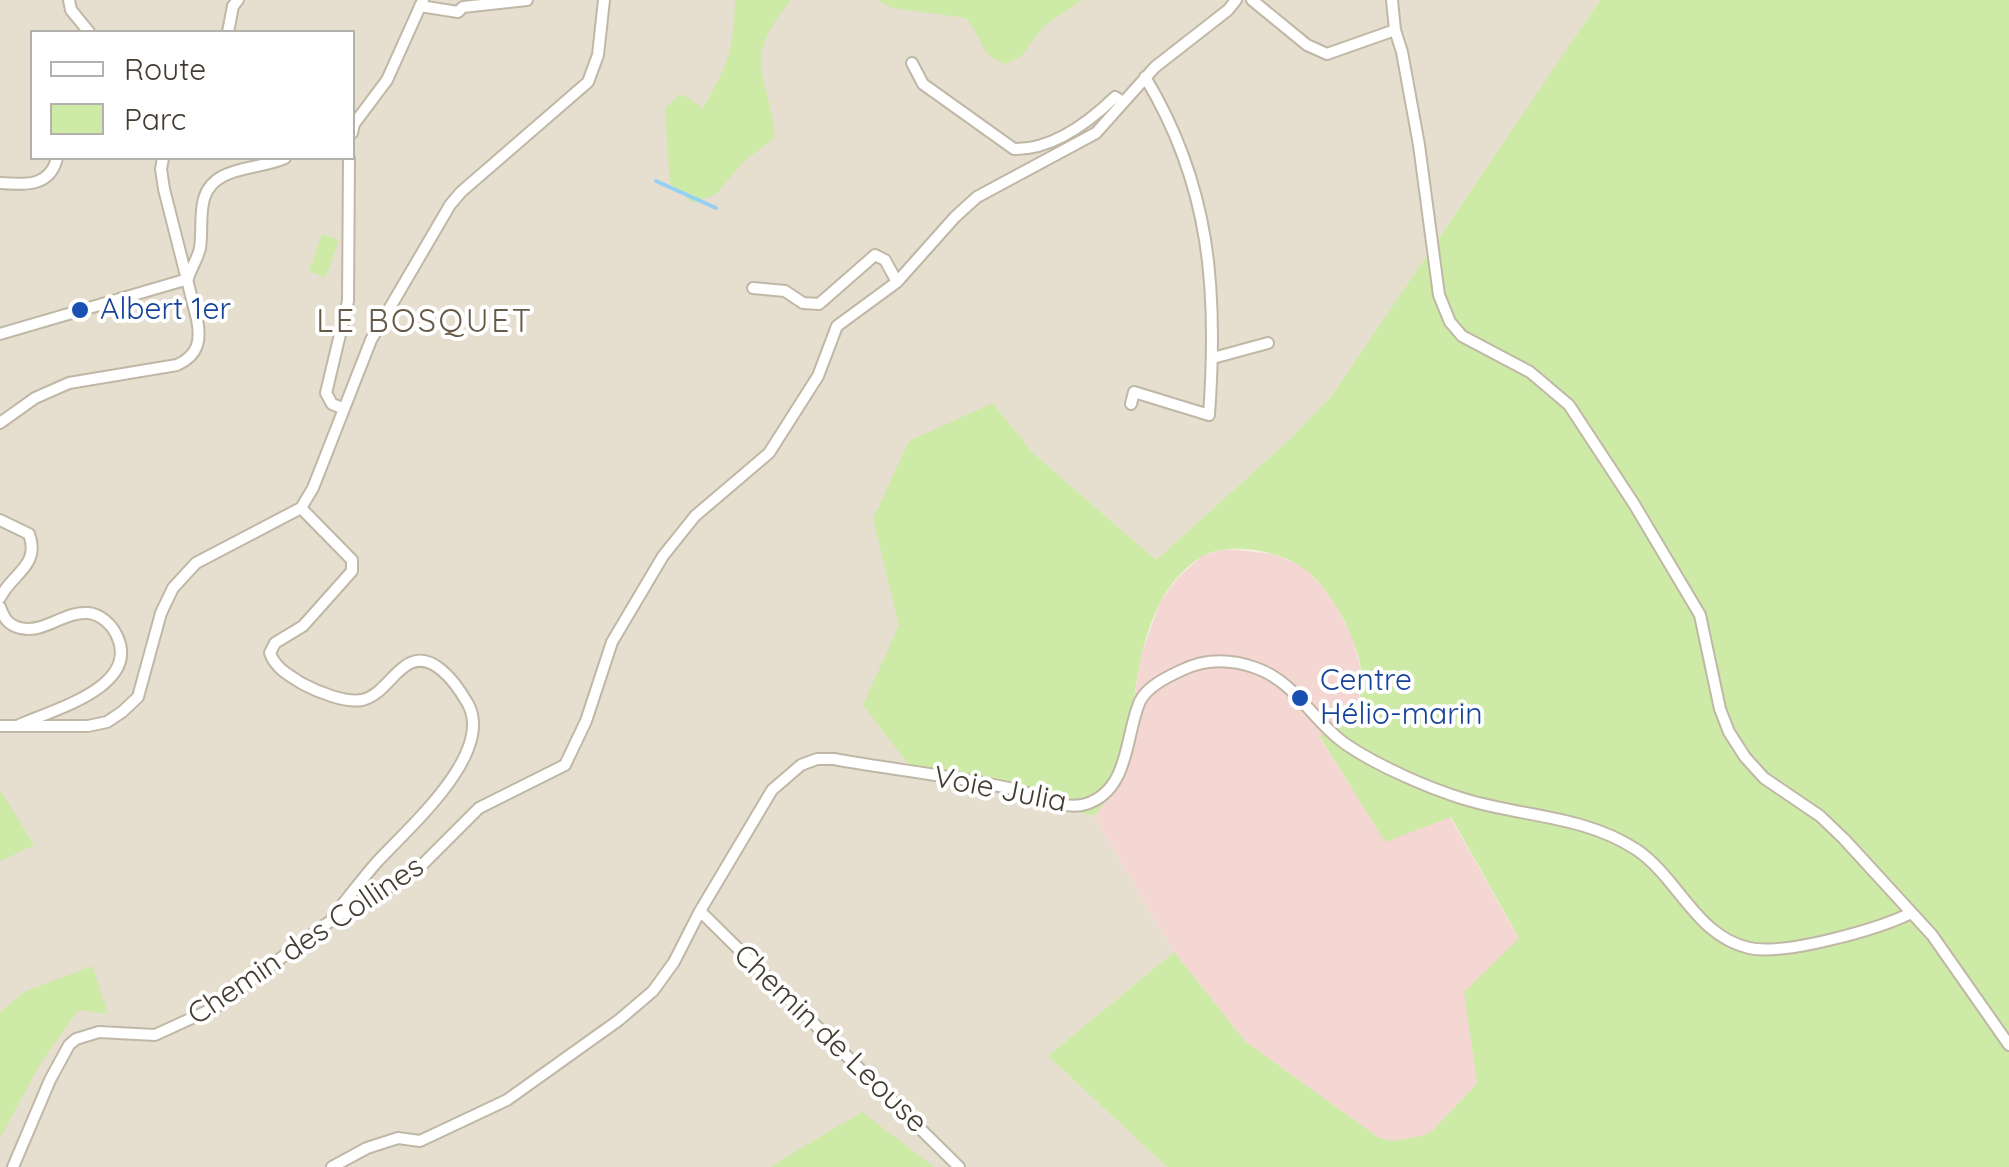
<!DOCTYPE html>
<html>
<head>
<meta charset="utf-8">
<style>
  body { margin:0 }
  #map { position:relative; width:2009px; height:1167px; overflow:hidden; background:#f2ede1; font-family:Quicksand,sans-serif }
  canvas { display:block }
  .legend { position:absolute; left:30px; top:30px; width:325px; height:130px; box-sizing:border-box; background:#fff; border:2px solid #b4b1ad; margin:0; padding:12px 18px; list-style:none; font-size:30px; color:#433c32 }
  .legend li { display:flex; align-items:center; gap:20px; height:50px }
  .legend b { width:50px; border:2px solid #b4b1ad }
</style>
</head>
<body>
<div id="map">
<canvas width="2009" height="1167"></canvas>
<ul class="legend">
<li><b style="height:12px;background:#fff"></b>Route</li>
<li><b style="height:28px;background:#cdeaa6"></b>Parc</li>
</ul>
</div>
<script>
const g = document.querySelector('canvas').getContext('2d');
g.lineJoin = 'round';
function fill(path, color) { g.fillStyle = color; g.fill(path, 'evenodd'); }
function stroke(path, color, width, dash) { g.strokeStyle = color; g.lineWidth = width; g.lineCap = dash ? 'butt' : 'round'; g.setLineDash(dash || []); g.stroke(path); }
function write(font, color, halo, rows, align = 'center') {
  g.font = font + ' Quicksand,sans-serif'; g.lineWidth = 8; g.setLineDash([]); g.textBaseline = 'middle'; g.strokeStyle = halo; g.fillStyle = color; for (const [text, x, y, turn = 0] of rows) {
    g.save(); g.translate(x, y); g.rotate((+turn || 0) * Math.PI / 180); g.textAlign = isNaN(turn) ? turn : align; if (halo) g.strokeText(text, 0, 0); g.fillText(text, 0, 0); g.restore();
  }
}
fill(new Path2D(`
  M0 0H1600L1331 397 1290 439 1156 560 1033 453 993 403 873 519 900 625 864 705 910 767 1094 816 1174 952 1048 1056 1167 1167H0ZM32 32H352V158H32Z`), '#e6decf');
fill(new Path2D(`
  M1225 549 1273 554 1302 566 1321 585 1337 608 1353 639 1360 667 1361 689 1356 706 1320 738 1385 841 1450 817 1519 939 1465 993 1477 1083 1432 1131 1422 1137 1393 1141 1379 1138 1245 1041 1174 952 1094 816 1121 779 1141 656 1160 602 1177 579 1202 556Z`), '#f4d7d3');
fill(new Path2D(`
  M735 0H791C739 65 769 70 775 138L745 160 716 194 693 203 670 184 665 108 681 94 703 108C728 65 734 50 735 0Z
  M877 0H1082L1044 26 1021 56 1006 64C979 56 982 36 966 18L893 8Z
  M1600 0H2009V1167H1167L1048 1056 1174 952 1245 1041 1379 1138 1393 1141 1422 1136 1432 1131 1477 1083 1464 992 1519 938 1451 817 1385 842 1320 737C1330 728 1346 719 1354 708 1381 673 1333 588 1302 567 1278 550 1227 541 1201 557 1143 594 1138 673 1129 735 1126 748 1127 767 1121 780 1116 792 1102 805 1094 816L910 767 863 705 899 625 873 519 909 441 993 403 1033 453 1156 560 1290 439 1331 397Z
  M322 234 339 240 325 278 309 271Z
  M0 790 34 845 0 861Z
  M92 966 108 1014 78 1010 40 1064 0 1138V1012L26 991Z
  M862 1112 934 1167H772L773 1165Z`), '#cdeaa6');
stroke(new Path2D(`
  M656 181 716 208`), '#97d0f5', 4);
const minor = new Path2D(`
  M69 0 71 10 89 32
  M1252 0 1307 45 1327 54 1395 30
  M1392 0 1395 30 1402 52 1419 145 1439 295 1450 322 1462 336 1530 372 1569 405 1634 504 1700 615 1720 709 1729 732 1745 757 1764 778 1820 816 1844 839 1932 935 2009 1045
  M420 6 458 12 463 7 527 0
  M228 32 233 6 238 0
  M912 63 923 84 1014 149C1052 150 1088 123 1115 97L1123 102
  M352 133 354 124 387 80 423 0
  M0 183C25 185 50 187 57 158
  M188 278C191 268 198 258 200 248 204 222 194 191 223 176 242 166 265 167 285 158
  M753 288 785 291 803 303 819 304 875 255 885 260 897 282
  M0 334 188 279
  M1213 358 1268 343
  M1131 404 1134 392 1209 415C1218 291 1211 186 1145 77
  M342 408 332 404 326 393 348 301 349 158
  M0 423 35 398 69 383 177 365C199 355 201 340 197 319L164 189 161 169 163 158
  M301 508 352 560V571L303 626 275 643 270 653C275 668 290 676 303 684 318 692 345 703 362 700 380 696 390 677 404 667 430 646 456 683 468 704 495 754 407 829 377 862 362 879 348 898 333 916
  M0 520 29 534C41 566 11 574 0 598
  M0 607C4 618 8 625 20 628 44 634 64 611 88 613 101 614 112 625 117 636 141 687 52 710 19 725
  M0 726H88L107 722 122 712 138 697 161 613 173 588 196 563 301 508 313 488 371 340 450 205 461 192 588 82 598 55 604 0
  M700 911 959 1167
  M13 1167 50 1080 69 1045 76 1039 99 1032 155 1035 216 1007 326 924 416 871 479 808 565 765 586 721 612 642 663 556 695 516 769 453 818 376 837 326 897 282 955 217 977 197 1096 133 1155 67 1228 10 1236 0
  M332 1167 367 1148 398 1138 420 1141 507 1100 619 1020 653 991 674 962 700 911 772 790 801 765 817 759H834C894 770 955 776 1013 789 1037 794 1063 811 1086 804 1130 790 1125 735 1140 701 1148 686 1167 677 1182 670 1205 659 1231 659 1256 668 1296 682 1313 722 1347 745 1378 766 1428 788 1464 799 1522 817 1584 815 1637 850 1679 879 1696 936 1749 948 1784 956 1879 929 1911 913`);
stroke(minor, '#c0b7a6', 14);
stroke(minor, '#fff', 10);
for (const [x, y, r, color] of [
  [80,310,10,"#1a4fb4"],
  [1300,698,10,"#1a4fb4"]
]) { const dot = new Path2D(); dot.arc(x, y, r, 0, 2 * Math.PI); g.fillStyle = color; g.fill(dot); stroke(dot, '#fff', 4); }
write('30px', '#164399', '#fff', [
  ["Albert 1er",100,310],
  ["Centre",1320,681],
  ["Hélio-marin",1320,715]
], 'left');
write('30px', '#433c32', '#fff', [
  ["Voie Julia",1000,790,11],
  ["Chemin des Collines",306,941,-34],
  ["Chemin de Leouse",830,1039,44]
]);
g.letterSpacing = '2.5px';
write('32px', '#675a48', '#fff', [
  ["LE BOSQUET",425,322]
]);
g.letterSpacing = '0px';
</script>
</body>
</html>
